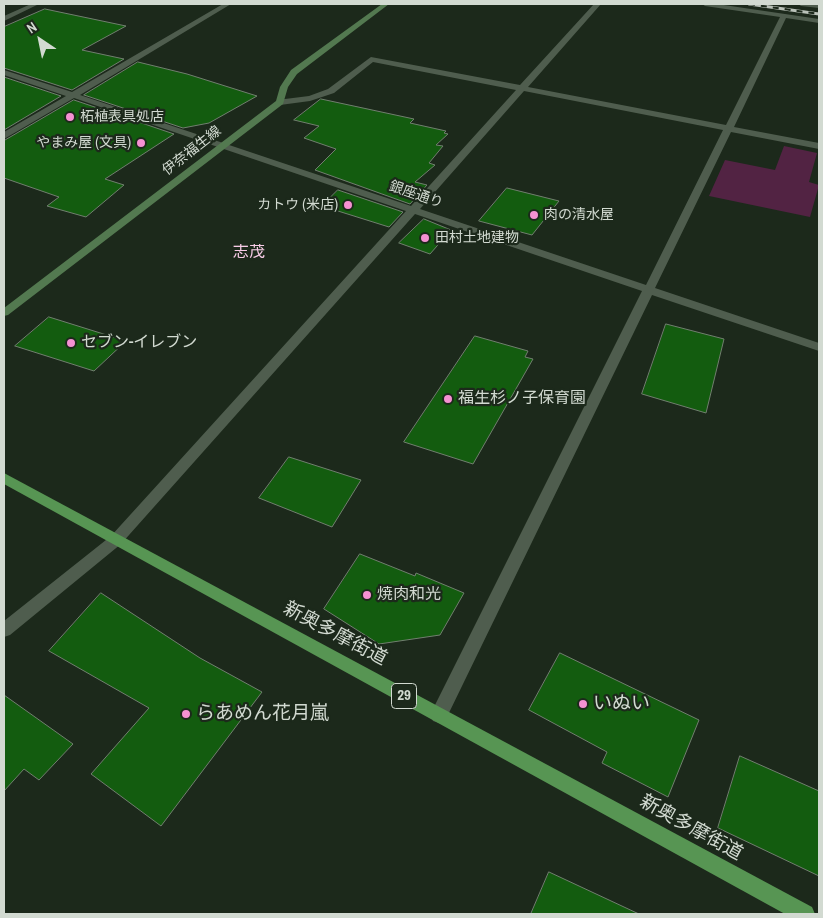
<!DOCTYPE html>
<html>
<head>
<meta charset="utf-8">
<style>
  body { margin:0 }
  #map { position:relative; width:823px; height:918px; overflow:hidden; background:#1c291b; font-family:"Archivo Narrow",sans-serif }
  canvas { display:block }
  .frame { position:absolute; inset:0; border:5px solid #d2dad1; pointer-events:none }
  .north { position:absolute; left:15px; top:15px; width:50px; height:50px; -webkit-text-stroke:4px #1c291b; paint-order:stroke; rotate:326deg; font-size:14px; font-weight:700; line-height:20px; text-align:center; color:#d2dad1 }
  .north::after { content:''; display:block; margin:auto; width:18px; height:22px; background:#d2dad1; clip-path:polygon(50% 0,100% 100%,50% 72%,0 100%) }
</style>
</head>
<body>
<div id="map">
<canvas width="823" height="918"></canvas>
<div class="frame"></div>
<div class="north">N</div>
</div>
<script>
const g = document.querySelector('canvas').getContext('2d');
g.lineJoin = 'round';
function fill(path, color) { g.fillStyle = color; g.fill(path, 'evenodd'); }
function stroke(path, color, width, dash) { g.strokeStyle = color; g.lineWidth = width; g.lineCap = dash ? 'butt' : 'round'; g.setLineDash(dash || []); g.stroke(path); }
function write(font, color, halo, rows, align = 'center') {
  g.font = font + ' "Archivo Narrow","Noto Sans JP",sans-serif'; g.lineWidth = 4.5; g.setLineDash([]); g.textBaseline = 'middle'; g.strokeStyle = halo; g.fillStyle = color; for (const [text, x, y, turn = 0] of rows) {
    g.save(); g.translate(x, y); g.rotate((+turn || 0) * Math.PI / 180); g.textAlign = isNaN(turn) ? turn : align; if (halo) g.strokeText(text, 0, 0); g.fillText(text, 0, 0); g.restore();
  }
}
fill(new Path2D(`
  M784 146 817 153 809 182 819 185 810 217 709 196 725 160 775 170Z`), '#522343');
const building = new Path2D(`
  M45 9 126 26 82 50 124 59 72 90 4 68V27Z
  M138 62 187 74 257 96 209 123 183 128 84 95Z
  M4 77 61 96 4 130Z
  M321 99 414 119 410 123 446 131 444 133 448 134 436 145 443 146 429 163 435 165 415 182 427 185 410 204 315 170 336 149 304 138 319 126 294 120Z
  M74 100 174 134 105 179 124 185 86 217 47 206 59 197 4 178V141Z
  M507 188 559 201 532 235 479 221Z
  M338 190 403 212 389 227 322 206Z
  M424 219 451 230 430 254 399 243Z
  M49 317 126 341 94 371 15 346Z
  M666 324 724 339 706 413 642 394Z
  M475 336 528 351 525 357 533 359 473 464 404 442Z
  M289 457 361 480 332 527 259 498Z
  M360 554 415 576 416 573 464 593 440 635 379 644 324 609Z
  M101 593 200 658 262 692 161 826 91 774 149 708 49 651Z
  M560 653 699 720 668 797 602 763 607 752 529 710Z
  M4 695 73 744 39 780 24 769 4 791Z
  M740 756 819 791V876L718 828Z
  M549 872 639 914H531Z`);
fill(building, '#135c0f');
stroke(building, '#717f6f', 1);
fill(new Path2D(`
  M31 4H39L4 21V16Z
  M223 4H231L80 95 411 206 516 90 373 62 334 93 310 101 280 105 277 104V100L309 96 328 89 371 57 520 85 594 4H601L528 87 726 125 780 17 705 6 702 4H717L819 19V23L786 18 734 127 819 143V149L731 132 655 288 819 343V351L652 295 445 721 439 723 433 721 430 715 642 291 415 214 121 544 10 635 4 637V621L111 536 406 211 74 98 4 139V132L66 96 4 75V70L72 92ZM524 91 723 130 646 285 420 209Z
  M798 4H819V8L801 6Z`), '#4f5d4e');
fill(new Path2D(`
  M382 4H389L297 74 288 87 283 104 8 315 4 316V308L276 101 280 87 291 70Z`), '#537950');
fill(new Path2D(`
  M4 473 812 907 815 914H785L4 484Z`), '#579553');
const rail = new Path2D(`
  M749 4 819 14`);
stroke(rail, '#bac2b9', 3);
stroke(rail, '#1c291b', 2, [6]);
for (const [x, y, r, color] of [
  [70,117,5,"#f591d2"],
  [141,143,5,"#f591d2"],
  [348,205,5,"#f591d2"],
  [534,215,5,"#f591d2"],
  [425,238,5,"#f591d2"],
  [71,343,5,"#f591d2"],
  [448,399,5,"#f591d2"],
  [367,595,5,"#f591d2"],
  [583,704,5,"#f591d2"],
  [186,714,5,"#f591d2"]
]) { const dot = new Path2D(); dot.arc(x, y, r, 0, 2 * Math.PI); g.fillStyle = color; g.fill(dot); stroke(dot, '#1c291b', 2); }
write('14px', '#d2dad1', '#1c291b', [
  ["柘植表具処店",80,117],
  ["やまみ屋 (文具)",131,143,"right"],
  ["カトウ (米店)",338,205,"right"],
  ["肉の清水屋",544,215],
  ["田村土地建物",435,238]
], 'left');
write('14px', '#d2dad1', '#1c291b', [
  ["伊奈福生線",192,151,-38],
  ["銀座通り",416,195,19]
]);
for (const [x, y, w] of [
  [404,696,25]
]) { const box = new Path2D(); box.roundRect(x - w / 2, y - 12.5, w, 25, 4); g.fillStyle = '#1c291b'; g.fill(box); stroke(box, '#d2dad1', 1); }
write('bold 15px', '#d2dad1', null, [
  ["29",404,696]
]);
write('16px', '#f7cbe6', '#1c291b', [
  ["志茂",249,253]
]);
write('16px', '#d2dad1', '#1c291b', [
  ["セブン-イレブン",81,343],
  ["福生杉ノ子保育園",458,399],
  ["焼肉和光",377,595]
], 'left');
write('19px', '#d2dad1', '#1c291b', [
  ["新奥多摩街道",335,634,28],
  ["新奥多摩街道",691,828,29]
]);
write('19px', '#d2dad1', '#1c291b', [
  ["いぬい",593,704],
  ["らあめん花月嵐",196,714]
], 'left');
</script>
</body>
</html>
